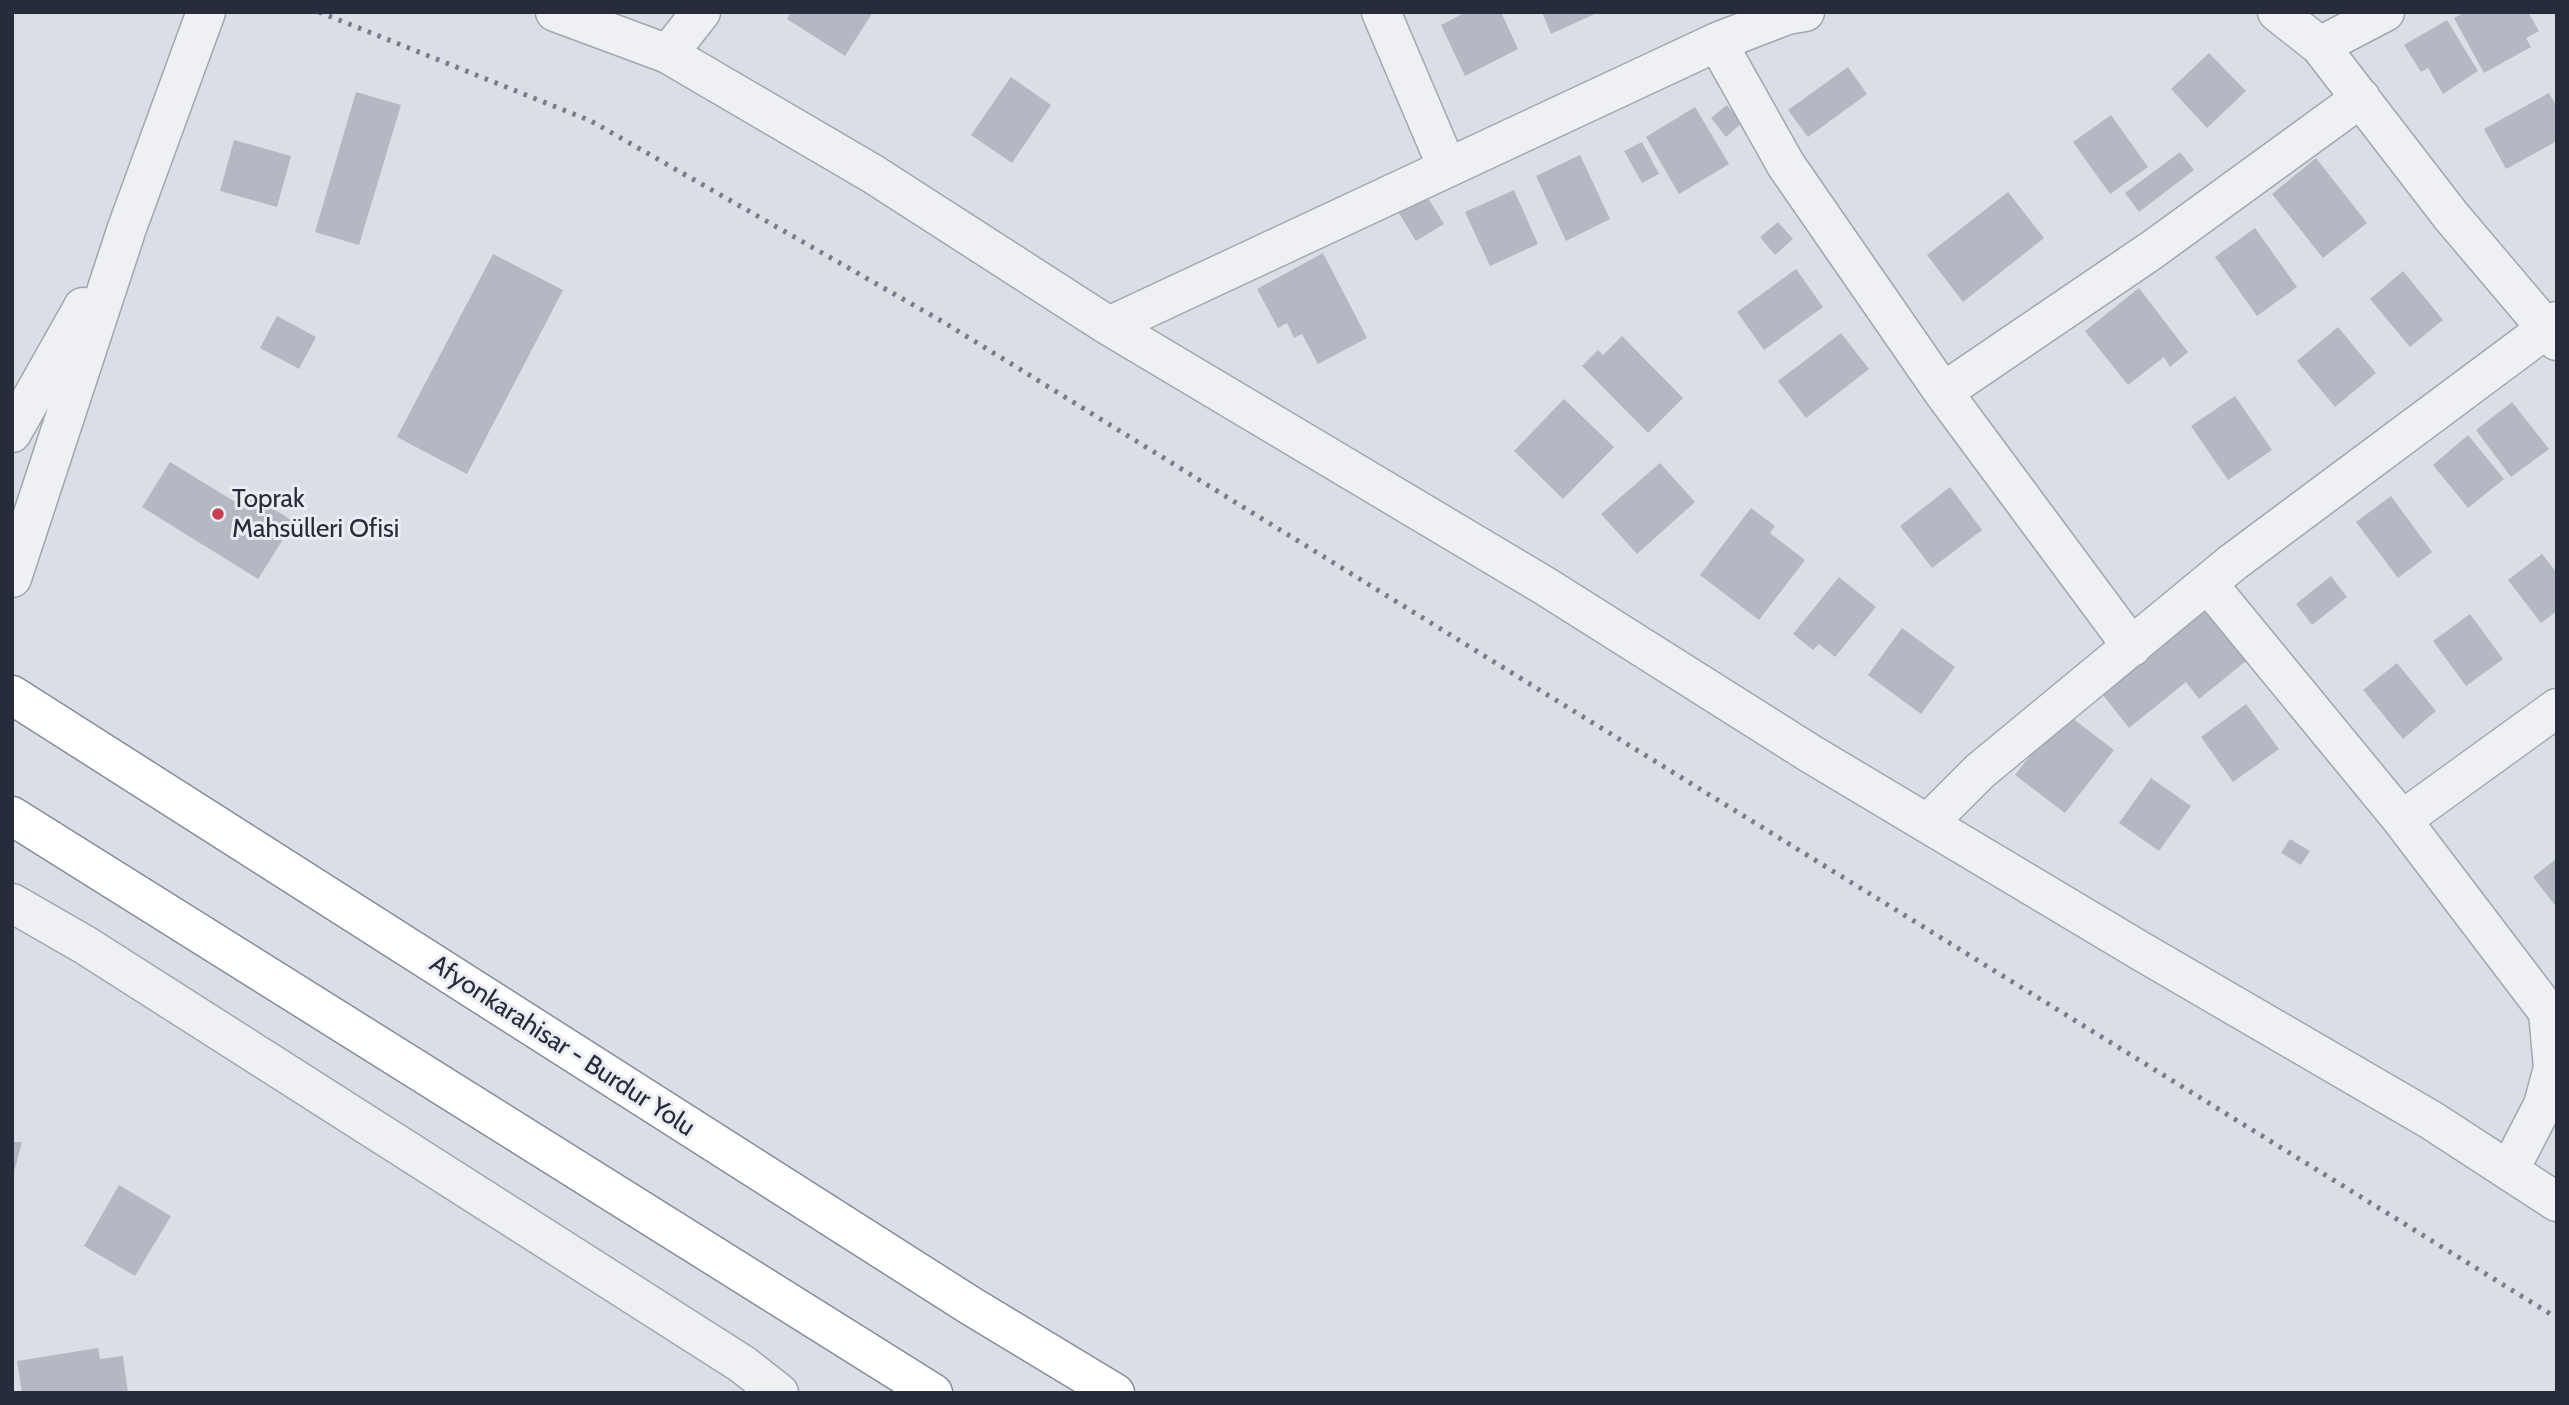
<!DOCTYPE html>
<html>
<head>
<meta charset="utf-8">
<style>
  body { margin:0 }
  #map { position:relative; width:2569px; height:1405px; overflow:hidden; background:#dbdfe5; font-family:Cabin,sans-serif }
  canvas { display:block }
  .frame { position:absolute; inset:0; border:14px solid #262c3b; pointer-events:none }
</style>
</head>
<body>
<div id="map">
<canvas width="2569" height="1405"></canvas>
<div class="frame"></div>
</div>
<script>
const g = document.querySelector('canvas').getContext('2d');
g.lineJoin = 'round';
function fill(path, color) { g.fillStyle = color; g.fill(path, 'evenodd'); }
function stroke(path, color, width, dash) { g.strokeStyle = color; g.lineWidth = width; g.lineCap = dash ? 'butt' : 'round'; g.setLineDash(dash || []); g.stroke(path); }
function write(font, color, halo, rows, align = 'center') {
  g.font = font + ' Cabin,sans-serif'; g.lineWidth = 6; g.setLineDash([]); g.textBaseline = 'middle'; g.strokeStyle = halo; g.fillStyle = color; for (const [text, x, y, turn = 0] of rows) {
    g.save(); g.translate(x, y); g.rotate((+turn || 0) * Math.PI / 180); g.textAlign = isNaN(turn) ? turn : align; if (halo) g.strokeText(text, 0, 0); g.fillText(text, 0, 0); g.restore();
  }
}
fill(new Path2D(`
  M791 12H873L845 56 787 19Z
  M1466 12H1501L1518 49 1465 76 1441 25Z
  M1542 12H1599L1551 34Z
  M2465 12H2528L2539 31 2526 38 2531 47 2484 73 2454 18Z
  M2447 20 2478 71 2443 94 2428 68 2421 72 2404 45Z
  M2209 53 2246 91 2207 128 2171 89Z
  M1848 67 1867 94 1808 137 1788 110Z
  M1011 77 1051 105 1012 163 971 135Z
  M356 92 401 105 359 245 315 232Z
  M2549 93 2557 107V141L2506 169 2484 129Z
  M1727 105 1742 123 1726 137 1711 118Z
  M1695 107 1729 164 1679 194 1646 137Z
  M2111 115 2148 167 2110 194 2073 142Z
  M234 140 291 156 277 207 220 191Z
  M1642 142 1659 174 1642 183 1624 151Z
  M2180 152 2194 170 2139 212 2125 193Z
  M1580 155 1610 219 1566 241 1536 176Z
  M2316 158 2367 223 2323 258 2272 194Z
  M1514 190 1538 244 1490 266 1465 212Z
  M2008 192 2044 238 1963 302 1927 255Z
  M1425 193 1444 224 1416 241 1397 210Z
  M1778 222 1793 239 1775 255 1760 237Z
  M2255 228 2297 287 2257 316 2215 257Z
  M1323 253 1367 338 1318 364 1302 334 1294 338 1287 323 1278 328 1257 289Z
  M493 254 563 290 467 474 397 437Z
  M1796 269 1823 307 1764 350 1737 312Z
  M2403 271 2443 320 2410 347 2370 299Z
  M2139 288 2188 352 2170 367 2164 357 2128 385 2085 331Z
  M277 316 316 337 299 369 260 348Z
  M2338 327 2376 373 2335 407 2297 361Z
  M1841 333 1869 369 1806 418 1778 381Z
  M1622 336 1683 398 1648 433 1582 366 1598 350 1603 355Z
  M2235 396 2272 450 2228 480 2191 426Z
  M1564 399 1614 447 1563 499 1514 451Z
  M2512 402 2549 449 2511 477 2476 430Z
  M2468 435 2504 479 2468 508 2433 465Z
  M170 462 242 506 250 494 294 522 258 579 142 507Z
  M1660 463 1695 502 1637 554 1601 514Z
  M1950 487 1982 530 1932 568 1900 526Z
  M2391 496 2432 552 2398 578 2356 522Z
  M1751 508 1775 526 1770 533 1805 560 1759 620 1700 575Z
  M2542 554 2557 573V611L2541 623 2508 580Z
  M2331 576 2347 597 2312 625 2296 604Z
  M1839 577 1876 607 1835 657 1819 644 1813 650 1793 634Z
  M2209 602 2240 641 2234 646 2246 661 2199 699 2186 682 2129 728 2099 690Z
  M2470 614 2503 659 2466 686 2433 641Z
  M1902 628 1955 667 1921 714 1868 675Z
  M2397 663 2436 711 2403 739 2363 690Z
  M2246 704 2279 749 2233 782 2201 737Z
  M2064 712 2114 750 2065 813 2015 775Z
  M2151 778 2191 806 2159 851 2119 823Z
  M2290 839 2310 851 2301 865 2281 853Z
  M2557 858V908L2533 877Z
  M12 1142H22L13 1176H12Z
  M119 1185 171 1216 135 1276 84 1246Z
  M98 1348 100 1359 123 1356 128 1393H22L17 1361Z`), '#b3b8c2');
const minor = new Path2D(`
  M555 12 668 54 873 174 1109 326 1545 586 1811 754 2144 953 2431 1120 2557 1202
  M1381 12 1447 167
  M2277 12 2320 46 2451 216 2557 341
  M1717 42 1786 165 1943 392 2132 647
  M2320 46 2385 12
  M668 54 701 12
  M1109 326 1717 42 1787 15 1805 12
  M1943 392 2152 250 2361 98
  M12 433 83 307
  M12 578 127 228 206 12
  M2208 584 2402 820 2557 708
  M2402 820 2548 1012 2553 1068 2543 1105 2510 1169
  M1928 823 1980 771 2232 563 2557 321
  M12 903 85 945 742 1364 779 1393`);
const highway = new Path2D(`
  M12 695 971 1306 1115 1393
  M12 816 933 1393`);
stroke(minor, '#a1a6af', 41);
stroke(highway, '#838c9c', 41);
stroke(minor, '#eef0f4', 38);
stroke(highway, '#fff', 38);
stroke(new Path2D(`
  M319 12 591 121 945 323 2557 1318`), '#757e8f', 5, [3.5, 7]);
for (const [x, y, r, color] of [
  [218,514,7,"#cb404e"]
]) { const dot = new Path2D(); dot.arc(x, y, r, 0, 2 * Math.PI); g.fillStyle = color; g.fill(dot); stroke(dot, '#eaeef3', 2.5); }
write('26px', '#262c3b', '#eaeef3', [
  ["Toprak",232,499],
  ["Mahsülleri Ofisi",232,529]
], 'left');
write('26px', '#262c3b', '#eaeef3', [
  ["Afyonkarahisar - Burdur Yolu",562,1046,33]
]);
</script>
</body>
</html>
